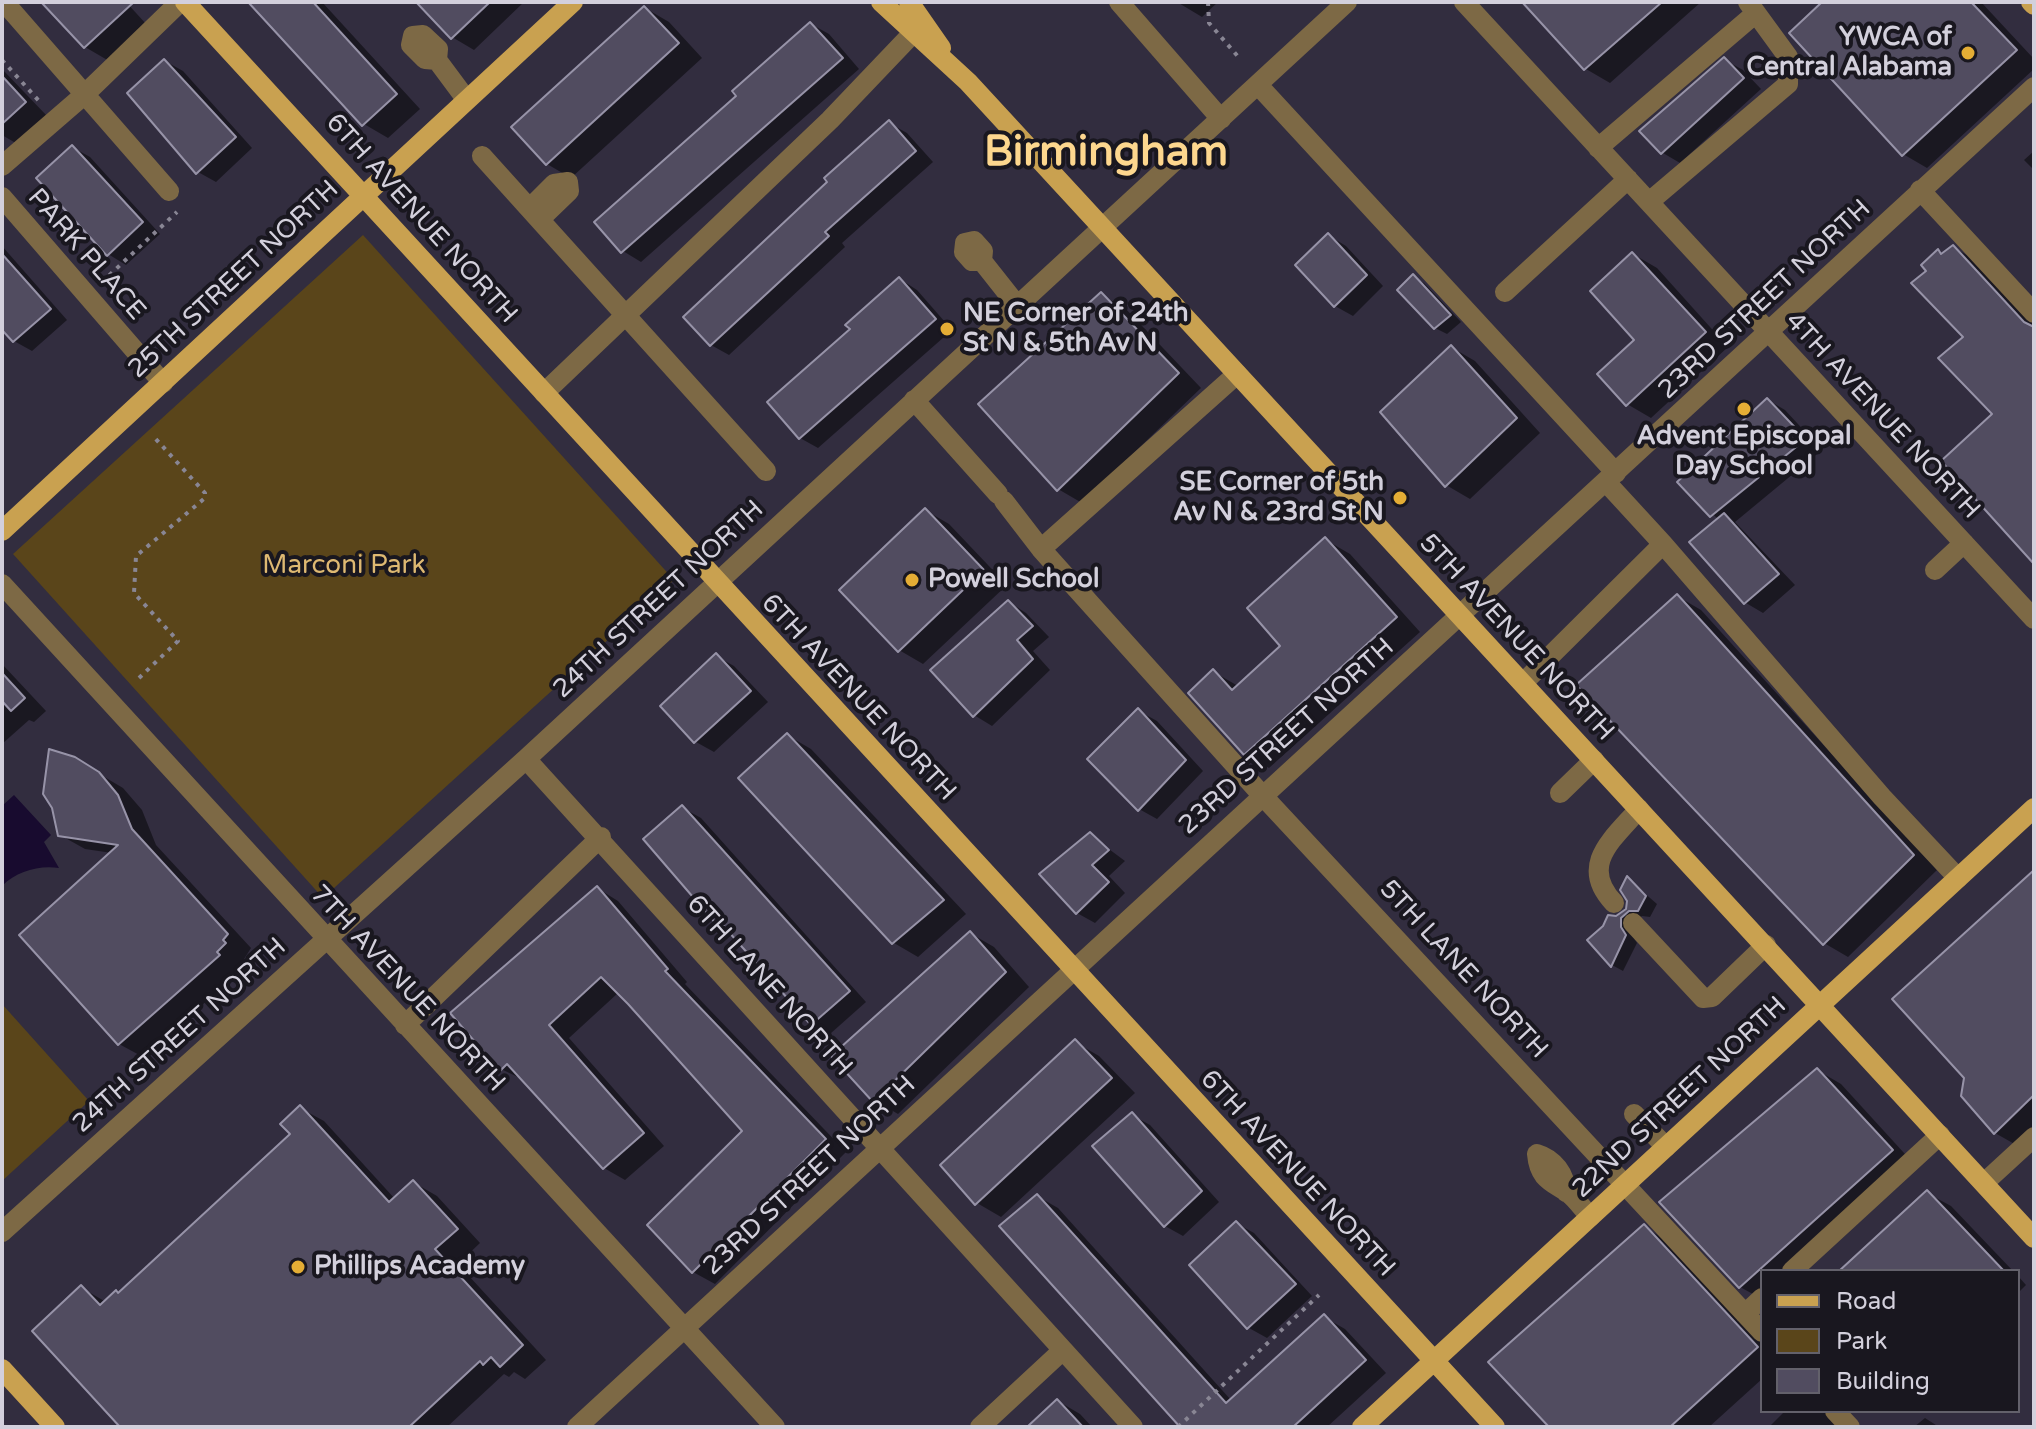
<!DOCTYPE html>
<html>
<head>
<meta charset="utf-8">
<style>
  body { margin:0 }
  #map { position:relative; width:2036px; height:1429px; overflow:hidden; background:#322d3f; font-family:"Varela Round",sans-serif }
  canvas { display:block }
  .frame { position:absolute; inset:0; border:4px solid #d3d0dc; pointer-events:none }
  .legend { position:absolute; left:1760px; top:1269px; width:260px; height:144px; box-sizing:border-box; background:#19171f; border:2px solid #63616b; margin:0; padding:10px 14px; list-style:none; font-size:24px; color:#d3d0dc }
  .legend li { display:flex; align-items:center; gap:16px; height:40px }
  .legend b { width:40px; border:2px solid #63616b }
</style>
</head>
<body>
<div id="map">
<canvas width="2036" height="1429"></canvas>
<div class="frame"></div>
<ul class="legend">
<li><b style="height:10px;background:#c9a150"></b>Road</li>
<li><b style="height:22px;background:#5a451a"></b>Park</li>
<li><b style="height:22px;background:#514c60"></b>Building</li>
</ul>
</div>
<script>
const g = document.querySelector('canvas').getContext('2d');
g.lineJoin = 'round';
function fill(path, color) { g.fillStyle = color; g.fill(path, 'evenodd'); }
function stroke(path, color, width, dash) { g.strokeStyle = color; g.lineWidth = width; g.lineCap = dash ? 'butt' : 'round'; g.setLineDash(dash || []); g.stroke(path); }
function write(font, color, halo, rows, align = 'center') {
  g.font = font + ' "Varela Round",sans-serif'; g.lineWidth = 8; g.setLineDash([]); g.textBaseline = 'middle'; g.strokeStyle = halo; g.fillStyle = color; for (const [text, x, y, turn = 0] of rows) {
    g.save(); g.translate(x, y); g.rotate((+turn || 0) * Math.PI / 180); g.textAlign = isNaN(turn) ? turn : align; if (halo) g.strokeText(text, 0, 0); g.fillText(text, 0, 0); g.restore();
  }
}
fill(new Path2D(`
  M363 235 674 580 323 898 13 554Z
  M2 1004 89 1101 2 1181Z`), '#5a451a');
fill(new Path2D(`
  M14 795 51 835 44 842 59 868C39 865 17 871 2 886V806Z`), '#180b2f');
fill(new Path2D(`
  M44 2H126L147 25 109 61 85 47Z
  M251 2H322L420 109 388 138 364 124Z
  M428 2H524L474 50 452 37Z
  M1177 2H1218L1202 17Z
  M1537 2H1701L1610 83 1586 69 1530 8Z
  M1825 2H1981L2034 59V69L1927 168 1903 154Z
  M645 8 669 22 702 58 571 178 547 164Z
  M811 24 829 34 859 69 641 262 623 251Z
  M1725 60 1743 70 1761 89 1680 163 1663 153Z
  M165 61 183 71 252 148 216 182 198 172Z
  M2 69 48 117 19 145 2 135Z
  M889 123 907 133 933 162 842 243 845 247 729 355 711 345 830 182Z
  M72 147 90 157 160 234 126 265 108 254Z
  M2034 151V170L2024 160Z
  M1328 235 1346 246 1383 286 1353 316 1335 306Z
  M2 246 67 320 32 351 14 341 2 327Z
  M1953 247 1977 261 2034 321V561L1995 414 1966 337 1929 271 1938 252 1943 255Z
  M1633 254 1657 268 1728 347 1651 418 1627 404 1637 340Z
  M1413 277 1424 283 1461 322 1447 334 1435 328Z
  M900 279 917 290 952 330 818 448 800 438 853 329Z
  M1101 295 1125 308 1201 388 1082 503 1058 489Z
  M1451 347 1475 361 1540 433 1470 499 1446 485Z
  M1768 400 1785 410 1822 450 1735 522 1795 585 1763 613 1746 603 1692 543 1719 520 1680 482Z
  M925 510 949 524 1007 585 923 664 899 650Z
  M1326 540 1350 554 1420 632 1269 768 1245 754 1214 672 1238 686 1283 646Z
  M1677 596 1701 610 1937 870 1848 957 1824 943Z
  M1009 602 1026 613 1049 637 1033 651 1050 670 992 726 974 715Z
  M716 656 734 666 768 702 714 752 696 742 663 706Z
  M2 664 46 711 34 722 29 720 2 744Z
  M1139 711 1157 721 1203 771 1157 819 1139 809Z
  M787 735 811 749 966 914 918 957 894 943 741 779Z
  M74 759 123 788 142 810 156 845 251 948 239 967 242 970 143 1057 119 1044 112 853 85 849 60 835Z
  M683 808 701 818 866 1002 830 1034 813 1024 730 931 718 924Z
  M1090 835 1125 861 1109 876 1125 893 1095 923 1077 913Z
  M2034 872V1130L2018 1146 1995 1133Z
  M1628 879 1657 904 1650 917 1642 916 1632 925V935L1637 943 1623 971 1612 965 1617 918 1627 910Z
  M597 888 618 901 687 982 685 984 846 1152 715 1284 693 1272 650 1225 745 1131 618 993 569 1038 664 1146 625 1180 604 1168 524 1080 501 1069Z
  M970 933 994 947 1029 987 898 1114 874 1100Z
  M1075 1042 1099 1056 1135 1093 1001 1217 977 1203Z
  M1817 1070 1841 1084 1915 1165 1797 1271H1762V1299L1740 1287Z
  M300 1108 324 1121 395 1199 413 1182 437 1196 480 1243 458 1264 546 1360 525 1379 514 1372 509 1377 504 1374 447 1427H123L82 1288 106 1302 119 1294 292 1134Z
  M1132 1115 1150 1125 1219 1202 1183 1236 1165 1226Z
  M1927 1193 1951 1206 2013 1271H1842Z
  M1037 1196 1058 1208 1231 1400 1324 1317 1345 1329 1386 1373 1327 1427H1182Z
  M1236 1223 1254 1233 1312 1296 1267 1338 1249 1328 1192 1265Z
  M1644 1227 1668 1241 1762 1341V1379L1709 1427H1550Z
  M2018 1276 2026 1285 2018 1293Z
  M1058 1401 1080 1414 1092 1427H1029Z
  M1785 1411H1826L1841 1427H1769Z
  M1925 1418 1939 1427H1914Z`), '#0007');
const building = new Path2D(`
  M41 2H134L84 48Z
  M248 2H313L397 94 362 126Z
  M416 2H490L451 39Z
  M1522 2H1662L1584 70Z
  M1822 2H1971L2017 50 1902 156 1789 33Z
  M644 6 679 43 546 165 511 127Z
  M810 22 843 58 621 253 594 222 736 96 732 91Z
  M1724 57 1744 78 1661 154 1639 131Z
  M164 59 236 137 196 174 127 93Z
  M2 76 26 102 2 124Z
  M889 120 916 151 825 232 829 236 710 346 683 317 827 182 824 178Z
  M72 145 143 222 107 256 36 178Z
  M1328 233 1367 275 1334 307 1295 265Z
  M1953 245 2024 322 2034 327V564L1941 461 1992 414 1938 358 1963 337 1911 283 1926 271 1921 265 1938 249 1941 254Z
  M1632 252 1706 332 1626 406 1597 374 1634 340 1590 291Z
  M2 254 51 309 13 342 2 330Z
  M1413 274 1451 315 1434 329 1397 290Z
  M899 277 936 319 799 439 767 402 850 329 845 325Z
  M1101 292 1179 373 1057 491 978 404Z
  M1451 345 1517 418 1445 487 1380 412Z
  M1767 398 1806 439 1710 517 1677 482Z
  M925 508 984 570 898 652 839 590Z
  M1724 513 1779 574 1744 604 1689 542Z
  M1325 537 1397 617 1244 755 1188 693 1213 669 1232 690 1280 646 1247 608Z
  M1677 594 1914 855 1823 945 1576 685Z
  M1008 600 1033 626 1017 640 1033 659 973 717 930 670Z
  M716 653 751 691 694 743 660 706Z
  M2 673 25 698 11 711 2 701Z
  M1138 708 1186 760 1138 811 1087 759Z
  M787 733 944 900 892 944 738 778Z
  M49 749 75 757 99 772 118 795 132 829 228 934 223 940 226 943 217 952 220 955 118 1045 19 935 118 845 58 836 52 808 43 794Z
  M682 805 850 991 811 1025 720 922 717 925 643 839Z
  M1090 832 1109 850 1092 865 1109 882 1076 914 1039 874Z
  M2034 870V1095L1994 1134 1961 1096 1964 1078 1892 999Z
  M1627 876 1646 896 1638 911H1629L1621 918V927L1626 935 1611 967 1587 940 1603 926 1608 915 1616 916 1626 909 1627 901 1620 890Z
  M597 886 668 969 665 971 826 1139 692 1273 647 1225 742 1131 628 1004 601 977 549 1025 644 1133 603 1169 507 1064 500 1071 450 1013Z
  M970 931 1006 972 873 1102 831 1056Z
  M1075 1039 1112 1078 975 1205 940 1165Z
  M1817 1068 1893 1150 1739 1288 1659 1202Z
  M300 1105 389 1202 413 1180 458 1229 435 1249 523 1345 500 1367 491 1357 483 1365 480 1361 409 1427H120L32 1331 81 1285 100 1305 116 1290 118 1293 290 1134 280 1124Z
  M1132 1112 1202 1191 1164 1227 1092 1146Z
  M1927 1190 2004 1271H1839Z
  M1037 1194 1226 1403 1324 1314 1366 1360 1293 1427H1180L999 1226Z
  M1236 1221 1296 1284 1247 1329 1189 1265Z
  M1644 1224 1758 1347 1670 1427H1549L1488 1362Z
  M1057 1399 1083 1427H1027Z`);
fill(building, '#514c60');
stroke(building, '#9793a8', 2);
stroke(new Path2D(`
  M1208 2 1209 23 1241 60
  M2 60 39 101
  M102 282 177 212
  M139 678 178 641 134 593 136 556 205 498V493L154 437
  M1178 1427 1319 1295`), '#898694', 4, [4, 6]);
stroke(new Path2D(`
  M4 2 169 191
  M1119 2 1221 119
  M1464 2 2034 619
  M423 35 438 49 437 60 425 59 411 45 413 36Z
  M437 60 466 99
  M1258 85 1616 473
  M1598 148 1756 13
  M482 156 766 471
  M2 166 84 95 180 2
  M1920 190 2034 313
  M2 197 163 383
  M1649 202 1788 84V57L1748 2
  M530 208 554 184 568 182 569 191 540 219
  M974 241 983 251 982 261H972L964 252 965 243Z
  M982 261 1016 304
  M1505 292 1628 179
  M1237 374 1041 549 1261 794 1762 1332
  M544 393 830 120 913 33
  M914 400 998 494
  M1606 482 1663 544
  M1004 501 1041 549
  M1935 570 1964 543
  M2 584 775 1427
  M1523 683 1663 544 1882 797 1958 878
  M526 759 1133 1427
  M1560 793 1594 760
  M1614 903C1578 865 1613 839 1639 809
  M1633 923 1703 998 1712 997 1766 945
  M405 1025 601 837
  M1634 1114 1666 1147
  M1984 1183 2034 1137
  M1566 1192C1565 1174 1554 1159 1537 1154 1539 1178 1550 1181 1567 1192 1576 1198 1583 1209 1590 1217
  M2 1232 526 759 1347 2
  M1792 1271 1940 1135
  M1745 1314 1762 1298
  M1835 1411 1850 1427
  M577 1427 2034 87
  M980 1427 1063 1350`), '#7d6945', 20);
stroke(new Path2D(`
  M185 2 1495 1427
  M881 2 968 82 2034 1238
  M909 2 941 48
  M2031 2 2034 5
  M2 531 573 2
  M2 1369 55 1427
  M1362 1427 2034 808`), '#c9a150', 20);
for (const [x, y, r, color] of [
  [1968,53,8,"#e4ad35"],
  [947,329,8,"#e4ad35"],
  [1744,409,8,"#e4ad35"],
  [1400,498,8,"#e4ad35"],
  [912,580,8,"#e4ad35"],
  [298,1267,8,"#e4ad35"]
]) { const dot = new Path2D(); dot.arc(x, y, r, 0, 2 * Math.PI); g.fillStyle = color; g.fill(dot); stroke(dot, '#19171f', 3); }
write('bold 26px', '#d3d0dc', '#19171f', [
  ["YWCA of",1952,38,"right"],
  ["Central Alabama",1952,68,"right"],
  ["NE Corner of 24th",963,314],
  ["St N & 5th Av N",963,344],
  ["Advent Episcopal",1744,437,"center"],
  ["Day School",1744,467,"center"],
  ["SE Corner of 5th",1384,483,"right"],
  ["Av N & 23rd St N",1384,513,"right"],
  ["Powell School",928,580],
  ["Phillips Academy",314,1267]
], 'left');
write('26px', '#d3d0dc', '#19171f', [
  ["6TH AVENUE NORTH",421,219,48],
  ["PARK PLACE",86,255,49],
  ["25TH STREET NORTH",234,280,-43],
  ["23RD STREET NORTH",1765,300,-43],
  ["4TH AVENUE NORTH",1882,416,47],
  ["24TH STREET NORTH",659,600,-43],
  ["5TH AVENUE NORTH",1516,638,47],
  ["6TH AVENUE NORTH",858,698,47],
  ["23RD STREET NORTH",1287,737,-42],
  ["5TH LANE NORTH",1463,970,47],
  ["6TH LANE NORTH",769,986,48],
  ["7TH AVENUE NORTH",407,989,47],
  ["24TH STREET NORTH",180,1036,-42],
  ["22ND STREET NORTH",1680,1098,-43],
  ["6TH AVENUE NORTH",1297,1174,47],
  ["23RD STREET NORTH",810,1176,-43]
]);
write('26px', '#deb972', '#19171f', [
  ["Marconi Park",344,566]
]);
write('bold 42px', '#fdd78e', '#19171f', [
  ["Birmingham",1106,154]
]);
</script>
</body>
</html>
